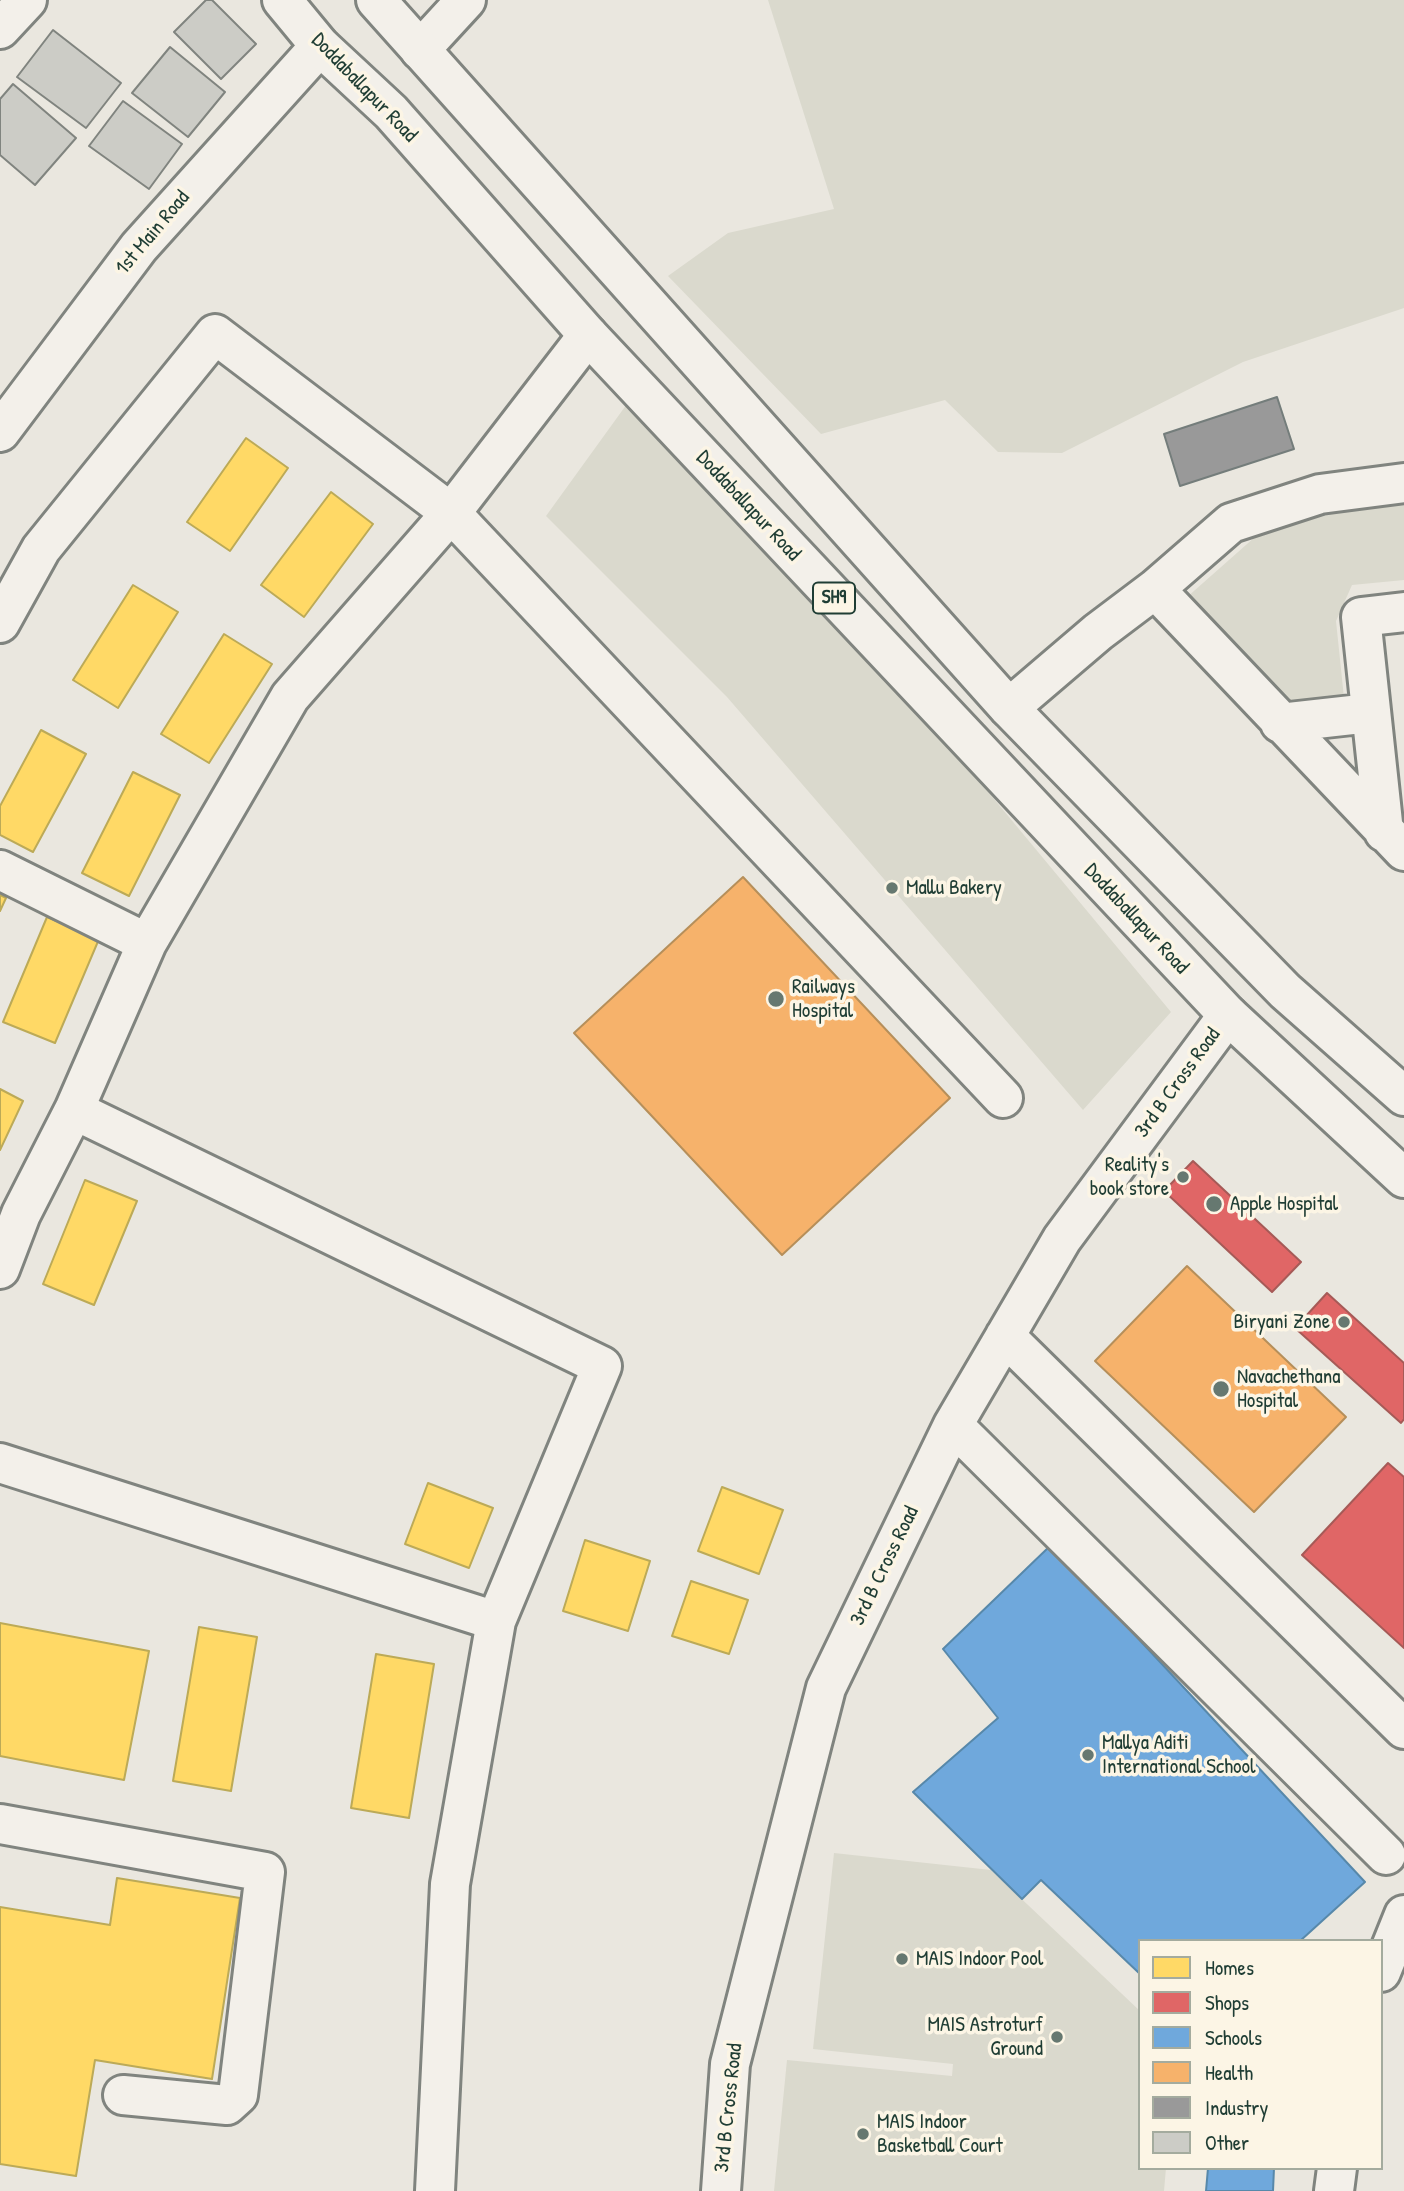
<!DOCTYPE html>
<html>
<head>
<meta charset="utf-8">
<style>
  body { margin:0 }
  #map { position:relative; width:1404px; height:2191px; overflow:hidden; background:#eae7df; font-family:"Patrick Hand",sans-serif }
  canvas { display:block }
  .legend { position:absolute; left:1138px; top:1939px; width:245px; height:231px; box-sizing:border-box; background:#fcf5e5; border:2px solid #a4ab9e; margin:0; padding:9px 12px; list-style:none; font-size:21px; color:#1f3d34 }
  .legend li { display:flex; align-items:center; gap:14px; height:35px }
  .legend b { width:35px; border:2px solid #a4ab9e }
</style>
</head>
<body>
<div id="map">
<canvas width="1404" height="2191"></canvas>
<ul class="legend">
<li><b style="height:19px;background:#ffd966"></b>Homes</li>
<li><b style="height:19px;background:#e06666"></b>Shops</li>
<li><b style="height:19px;background:#6fa8dc"></b>Schools</li>
<li><b style="height:19px;background:#f6b26b"></b>Health</li>
<li><b style="height:19px;background:#999"></b>Industry</li>
<li><b style="height:19px;background:#ccccc6"></b>Other</li>
</ul>
</div>
<script>
const g = document.querySelector('canvas').getContext('2d');
g.lineJoin = 'round';
function fill(path, color) { g.fillStyle = color; g.fill(path, 'evenodd'); }
function stroke(path, color, width, dash) { g.strokeStyle = color; g.lineWidth = width; g.lineCap = dash ? 'butt' : 'round'; g.setLineDash(dash || []); g.stroke(path); }
function write(font, color, halo, rows, align = 'center') {
  g.font = font + ' "Patrick Hand",sans-serif'; g.lineWidth = 7; g.setLineDash([]); g.textBaseline = 'middle'; g.strokeStyle = halo; g.fillStyle = color; for (const [text, x, y, turn = 0] of rows) {
    g.save(); g.translate(x, y); g.rotate((+turn || 0) * Math.PI / 180); g.textAlign = isNaN(turn) ? turn : align; if (halo) g.strokeText(text, 0, 0); g.fillText(text, 0, 0); g.restore();
  }
}
fill(new Path2D(`
  M768 0H1404V308L1243 362 1062 453 998 452 945 400 821 434 668 276 728 233 834 209Z
  M645 379 1171 1012 1083 1110 727 697 546 516Z
  M1404 501V580L1352 585 1336 621 1344 698 1287 704 1186 598 1255 537 1320 510Z
  M834 1853 991 1870 1140 2011V2168H1166L1164 2191H774L787 2060 952 2076 953 2064 813 2049Z`), '#dad9cd');
const homes = new Path2D(`
  M246 438 288 468 230 551 187 522Z
  M331 492 373 524 304 617 261 585Z
  M133 585 178 612 118 708 73 680Z
  M224 634 272 664 209 763 161 734Z
  M41 730 86 754 33 852 0 835V806Z
  M133 772 180 795 129 896 82 873Z
  M0 895 6 898 0 911Z
  M47 917 99 939 55 1043 3 1022Z
  M0 1089 23 1101 0 1150Z
  M85 1180 137 1201 94 1305 43 1284Z
  M428 1483 493 1508 469 1568 405 1544Z
  M722 1487 783 1510 759 1574 698 1551Z
  M585 1540 650 1561 628 1631 563 1611Z
  M691 1581 748 1600 729 1654 672 1636Z
  M0 1623 149 1651 124 1780 0 1756Z
  M199 1627 257 1637 231 1791 173 1781Z
  M376 1654 434 1664 409 1818 351 1808Z
  M117 1878 240 1898 212 2079 95 2060 76 2176 0 2164V1907L110 1925Z`);
fill(homes, '#ffd966');
stroke(homes, '#bcaa57', 2);
const shops = new Path2D(`
  M1193 1161 1301 1262 1272 1292 1164 1191Z
  M1327 1293 1404 1363V1419L1401 1423 1295 1328Z
  M1388 1463 1404 1477V1648L1302 1555Z`);
fill(shops, '#e06666');
stroke(shops, '#a65a57', 2);
const schools = new Path2D(`
  M1051 1545 1365 1882 1300 1941H1140V1974L1041 1880 1022 1899 913 1792 998 1718 943 1649Z
  M1208 2168H1274L1273 2191H1206Z`);
fill(schools, '#6fa8dc');
stroke(schools, '#5788aa', 2);
const health = new Path2D(`
  M743 877 950 1098 782 1255 574 1033Z
  M1187 1266 1346 1417 1254 1512 1095 1361Z`);
fill(health, '#f6b26b');
stroke(health, '#b68f5a', 2);
const industry = new Path2D(`
  M1277 397 1294 449 1180 486 1164 434Z`);
fill(industry, '#999');
stroke(industry, '#747d7b', 2);
const building = new Path2D(`
  M206 0H212L256 44 221 79 174 32Z
  M53 30 121 83 86 128 17 77Z
  M170 47 225 92 188 137 132 93Z
  M13 84 76 138 35 185 0 155V99Z
  M123 101 182 144 149 189 89 146Z`);
fill(building, '#ccccc6');
stroke(building, '#80847f', 2);
const minor = new Path2D(`
  M0 29 27 0
  M420 50 466 0
  M0 432 139 247 320 46
  M1155 589 1404 851
  M0 623 41 549 215 334 451 513 1003 1098
  M1009 708 1098 632 1155 589 1231 523 1320 494 1404 483
  M1280 723 1370 713
  M1384 832 1361 617 1404 612
  M0 870 147 943
  M74 1110 602 1366 496 1621
  M0 1269 21 1214 74 1110 147 943 290 697 451 513 588 335
  M1005 1336 1404 1729
  M953 1425 1386 1855
  M0 1463 496 1621 450 1884 435 2191
  M0 1824 265 1872 238 2095 227 2105 123 2095
  M1381 1972 1404 1915
  M721 2191 730 2064 826 1688 953 1425 1062 1239 1228 1015
  M1334 2191 1337 2168`);
const major = new Path2D(`
  M282 0 320 46 391 112 588 335 1228 1015 1404 1178
  M376 0 1009 708 1285 991 1404 1096`);
stroke(minor, '#80847f', 44);
stroke(major, '#80847f', 44);
stroke(minor, '#f3f0ea', 38);
stroke(major, '#f3f0ea', 38);
for (const [x, y, r, color] of [
  [892,888,7,"#667870"],
  [776,999,9,"#667870"],
  [1183,1177,7,"#667870"],
  [1214,1204,9,"#667870"],
  [1344,1322,7,"#667870"],
  [1221,1389,9,"#667870"],
  [1088,1755,7,"#667870"],
  [902,1959,7,"#667870"],
  [1057,2037,7,"#667870"],
  [863,2134,7,"#667870"]
]) { const dot = new Path2D(); dot.arc(x, y, r, 0, 2 * Math.PI); g.fillStyle = color; g.fill(dot); stroke(dot, '#fcf5e5', 2.5); }
for (const [x, y, w] of [
  [834,598,42]
]) { const box = new Path2D(); box.roundRect(x - w / 2, y - 15.5, w, 31, 5); g.fillStyle = '#fcf5e5'; g.fill(box); stroke(box, '#1f3d34', 2); }
write('bold 19px', '#1f3d34', null, [
  ["SH9",834,598]
]);
write('21px', '#1f3d34', '#fcf5e5', [
  ["Doddaballapur Road",364,88,46],
  ["1st Main Road",153,233,-50],
  ["Doddaballapur Road",748,506,47],
  ["Doddaballapur Road",1136,919,47],
  ["3rd B Cross Road",1178,1083,-54],
  ["3rd B Cross Road",885,1566,-64],
  ["3rd B Cross Road",729,2108,-84]
]);
write('21px', '#1f3d34', '#fcf5e5', [
  ["Mallu Bakery",906,888],
  ["Railways",792,987],
  ["Hospital",792,1011],
  ["Reality's",1169,1165,"right"],
  ["book store",1169,1189,"right"],
  ["Apple Hospital",1230,1204],
  ["Biryani Zone",1330,1322,"right"],
  ["Navachethana",1237,1377],
  ["Hospital",1237,1401],
  ["Mallya Aditi",1102,1743],
  ["International School",1102,1767],
  ["MAIS Indoor Pool",916,1959],
  ["MAIS Astroturf",1043,2025,"right"],
  ["Ground",1043,2049,"right"],
  ["MAIS Indoor",877,2122],
  ["Basketball Court",877,2146]
], 'left');
</script>
</body>
</html>
